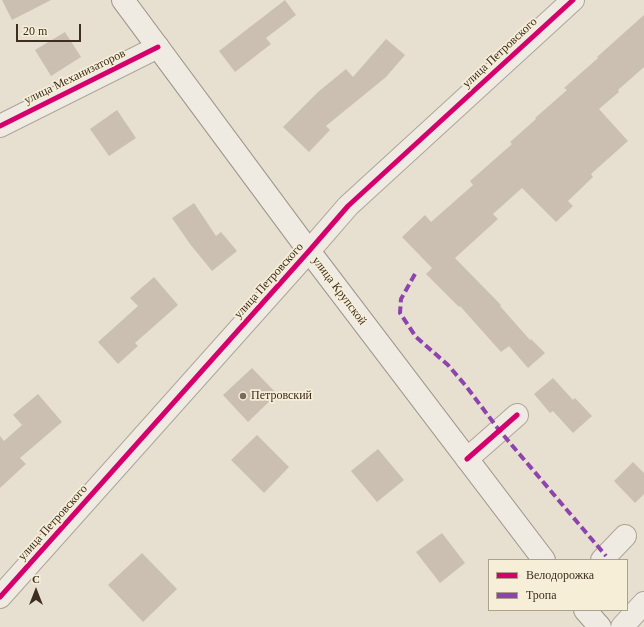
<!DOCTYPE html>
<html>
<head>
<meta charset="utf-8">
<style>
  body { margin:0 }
  #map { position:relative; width:644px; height:627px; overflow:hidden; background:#e7e0d1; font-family:"Times New Roman",serif }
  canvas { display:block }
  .legend { position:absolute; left:488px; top:559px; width:140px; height:52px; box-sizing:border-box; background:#f7eed8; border:1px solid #ada18e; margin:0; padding:5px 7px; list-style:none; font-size:12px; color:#3d2e20 }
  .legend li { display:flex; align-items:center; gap:8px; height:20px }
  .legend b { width:20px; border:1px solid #ada18e }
  .north { position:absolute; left:16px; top:571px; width:40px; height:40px; -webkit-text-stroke:3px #f7eed8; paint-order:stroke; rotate:0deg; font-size:11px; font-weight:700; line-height:16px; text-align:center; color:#3d2e20 }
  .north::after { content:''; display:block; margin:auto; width:14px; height:18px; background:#3d2e20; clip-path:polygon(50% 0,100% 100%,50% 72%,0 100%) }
  .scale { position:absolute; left:16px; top:24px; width:65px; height:18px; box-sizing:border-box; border:2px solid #3d2e20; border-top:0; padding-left:5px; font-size:12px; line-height:14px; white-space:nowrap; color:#3d2e20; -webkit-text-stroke:3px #f7eed8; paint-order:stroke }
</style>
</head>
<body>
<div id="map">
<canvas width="644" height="627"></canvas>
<ul class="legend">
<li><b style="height:5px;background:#d6006c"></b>Велодорожка</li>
<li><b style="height:5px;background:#8e44ad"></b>Тропа</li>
</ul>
<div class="north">С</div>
<div class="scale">20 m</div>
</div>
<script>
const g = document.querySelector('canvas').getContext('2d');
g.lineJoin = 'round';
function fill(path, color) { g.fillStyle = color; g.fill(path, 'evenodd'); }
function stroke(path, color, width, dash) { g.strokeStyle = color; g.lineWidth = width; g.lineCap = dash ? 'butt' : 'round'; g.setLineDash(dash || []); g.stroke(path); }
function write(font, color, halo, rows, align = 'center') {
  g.font = font + ' "Times New Roman",serif'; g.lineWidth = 3.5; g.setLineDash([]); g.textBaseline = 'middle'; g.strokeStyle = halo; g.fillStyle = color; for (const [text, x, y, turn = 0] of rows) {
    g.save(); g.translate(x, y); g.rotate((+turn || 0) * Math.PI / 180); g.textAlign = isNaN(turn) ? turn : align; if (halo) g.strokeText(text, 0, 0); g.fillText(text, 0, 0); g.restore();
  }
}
fill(new Path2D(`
  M2 0H51L12 20Z
  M285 0 296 15 266 38 271 44 235 72 219 51Z
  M644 15V67L618 90 619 92 599 109 628 141 591 174 593 177 568 201 573 206 556 222 522 188 493 214 498 219 455 258 501 305 500 306 530 340 531 339 545 353 528 368 509 346 501 352 460 306 459 307 426 274 432 268 402 237 425 215 431 222 473 185 470 181 512 144 510 142 536 119 535 118 567 90 564 88 598 58 597 57Z
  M65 32 81 57 51 76 35 50Z
  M386 39 405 55 386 77 326 126 330 130 309 152 283 127 318 92 346 69 353 77Z
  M117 110 136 138 109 156 90 129Z
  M194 203 216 236 221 232 237 251 212 271 190 244 172 218Z
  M154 277 178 305 135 343 138 346 118 364 98 342 138 306 130 298Z
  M252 368 277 394 248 422 223 395Z
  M553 378 573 400 575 398 592 416 573 433 553 411 550 413 534 394Z
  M38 394 62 422 20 458 26 464 0 488V436L4 441 22 425 13 415Z
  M257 435 289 467 264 493 231 460Z
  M378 449 404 480 377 502 351 471Z
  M633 462 644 473V494L635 503 614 481Z
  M442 533 465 563 440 583 416 552Z
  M142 553 177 589 143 622 108 585Z`), '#cbbfb2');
const street = new Path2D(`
  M0 126 158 47
  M467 459 517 415
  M602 560 625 536
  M0 597 309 251 348 206 573 0
  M622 627 644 603`);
const secondary = new Path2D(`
  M123 0 309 251 544 560
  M585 610 600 627`);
stroke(street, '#ada599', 24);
stroke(secondary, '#9c958a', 24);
stroke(street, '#efebe3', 22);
stroke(secondary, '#efebe3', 22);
stroke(new Path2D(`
  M415 274 401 299 400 313 416 337 448 365 466 386 499 430 606 556`), '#8e44ad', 4, [8, 4]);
stroke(new Path2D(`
  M0 126 158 47
  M467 459 517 415
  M0 597 309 251 348 206 573 0`), '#d6006c', 5);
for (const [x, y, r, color] of [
  [243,396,4,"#786c5e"]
]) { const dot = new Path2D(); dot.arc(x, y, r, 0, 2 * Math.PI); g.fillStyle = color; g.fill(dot); stroke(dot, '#f7eed8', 1.5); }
write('12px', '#3d2e20', '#f7eed8', [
  ["улица Петровского",500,53,-43],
  ["улица Механизаторов",75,77,-26],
  ["улица Петровского",269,281,-48],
  ["улица Крупской",339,291,53],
  ["улица Петровского",53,523,-48]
]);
write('12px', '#3d2e20', '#f7eed8', [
  ["Петровский",251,396]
], 'left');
</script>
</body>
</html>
